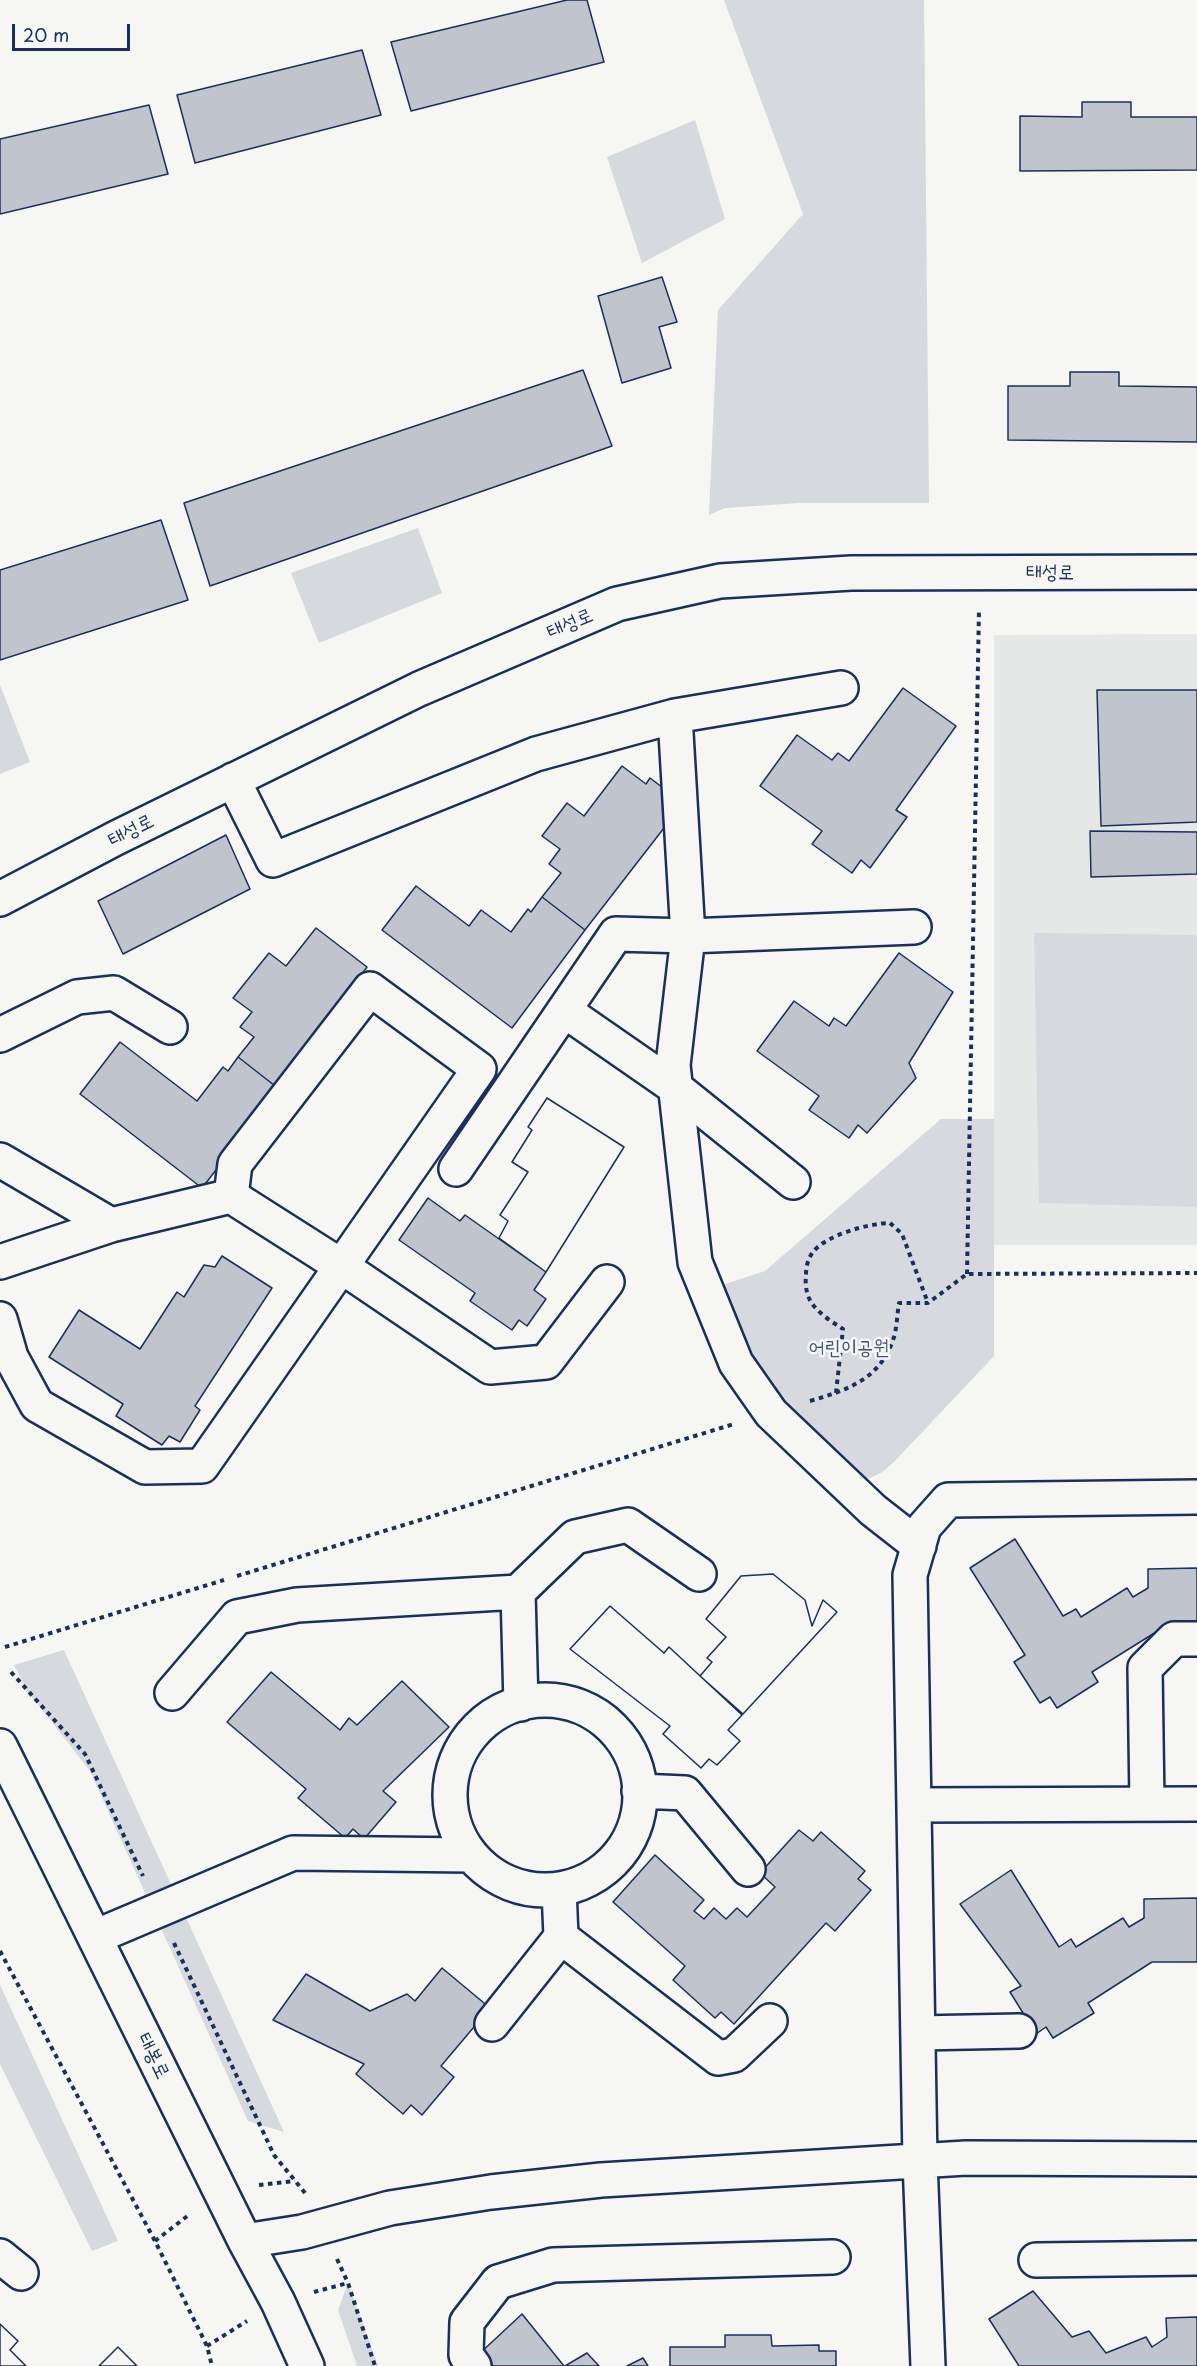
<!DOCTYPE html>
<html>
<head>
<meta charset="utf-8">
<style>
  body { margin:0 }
  #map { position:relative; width:1197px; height:2366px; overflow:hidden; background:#f6f6f2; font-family:"Playpen Sans",sans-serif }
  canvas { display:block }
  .scale { position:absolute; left:12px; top:24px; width:118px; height:27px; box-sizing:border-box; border:3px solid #1b2f5e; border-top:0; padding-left:8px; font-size:18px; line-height:21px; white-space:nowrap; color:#1b2f5e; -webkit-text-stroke:4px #f6f6f2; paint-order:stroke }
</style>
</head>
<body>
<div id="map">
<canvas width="1197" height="2366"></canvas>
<div class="scale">20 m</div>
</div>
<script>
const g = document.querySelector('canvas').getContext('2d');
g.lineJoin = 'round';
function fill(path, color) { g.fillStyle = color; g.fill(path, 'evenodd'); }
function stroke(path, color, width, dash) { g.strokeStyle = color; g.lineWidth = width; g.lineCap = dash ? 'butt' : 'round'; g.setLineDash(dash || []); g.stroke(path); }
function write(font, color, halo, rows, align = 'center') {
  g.font = font + ' "Playpen Sans","Poor Story",sans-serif'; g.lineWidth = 5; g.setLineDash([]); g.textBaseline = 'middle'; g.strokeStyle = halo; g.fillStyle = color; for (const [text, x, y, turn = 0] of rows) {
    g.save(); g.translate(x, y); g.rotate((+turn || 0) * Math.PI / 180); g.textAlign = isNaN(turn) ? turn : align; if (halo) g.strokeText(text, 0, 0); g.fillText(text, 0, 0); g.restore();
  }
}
fill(new Path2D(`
  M1197 634V1245H994V635Z`), '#e6e7e7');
fill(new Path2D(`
  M724 0H924L929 503H799L725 508 709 515 718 310 803 214Z
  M695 120 725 219 642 263 607 157Z
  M418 528 442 593 319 643 291 573Z
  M0 685 30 762 0 774Z
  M1034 933 1197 935V1207L1039 1203Z
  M941 1119H994V1356L893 1463 881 1473 860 1482 816 1467 707 1290 765 1271Z
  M64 1650 284 2132 248 2121 90 1771 26 1689 14 1665Z
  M0 1985 118 2241 92 2251 0 2064Z
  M348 2283 378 2366H357L338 2310Z`), '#d6d9dd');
const building = new Path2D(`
  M567 0H587L604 62 411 111 391 42Z
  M362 50 381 115 195 163 177 95Z
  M1082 102H1131V117H1197V170L1020 171V116L1082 117Z
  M149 105 168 174 0 214V139Z
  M662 277 677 322 659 327 671 368 622 383 598 296Z
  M583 370 612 446 210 586 184 503Z
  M1070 372H1119V386L1197 387V442L1008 440V386H1070Z
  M161 520 188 600 0 660V570Z
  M903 688 956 726 896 810 907 817 870 868 861 860 852 873 812 844 822 831 760 786 797 735 832 760 838 753 849 761Z
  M1097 690H1197V822L1101 826Z
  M622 766 646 784 650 778 679 800 674 815 585 930 542 897 561 873 549 864 560 849 542 836 567 803 584 816Z
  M1090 831 1197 832V874L1091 877Z
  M226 835 250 889 123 954 98 901Z
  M416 886 469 926 481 910 511 932 528 909 531 912 542 897 585 930 512 1028 382 930Z
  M316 928 367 967 361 975 365 979 279 1089 238 1057 254 1037 240 1027 252 1012 233 998 269 953 286 966Z
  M899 953 953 992 909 1063 916 1078 867 1133 858 1125 849 1138 809 1110 819 1096 757 1051 794 1001 829 1026 834 1018 846 1026Z
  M120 1042 197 1101 223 1067 228 1071 238 1057 279 1089 202 1188 80 1094Z
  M547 1098 624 1147 546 1272 499 1238 508 1221 500 1215 528 1172 512 1162 532 1130 528 1127Z
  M547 1098 624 1147 546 1272 499 1238 508 1221 500 1215 528 1172 512 1162 532 1130 528 1127Z
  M428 1198 460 1221 465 1215 546 1272 534 1290 546 1299 527 1326 519 1320 512 1330 470 1301 475 1293 399 1240Z
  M222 1256 272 1288 195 1406 200 1410 180 1442 169 1436 162 1445 116 1416 123 1404 49 1357 79 1310 140 1349 177 1292 184 1297 204 1265 215 1267Z
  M1015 1539 1063 1616 1076 1609 1081 1617 1127 1588 1133 1597 1148 1588V1569L1197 1568V1630L1156 1632 1092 1672 1098 1682 1057 1708 1050 1697 1040 1703 1014 1662 1025 1655 970 1568Z
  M773 1574 805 1600 812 1626 823 1600 837 1612 743 1714 700 1676 712 1662 707 1658 726 1637 706 1619 741 1576Z
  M773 1574 805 1600 812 1626 823 1600 837 1612 743 1714 700 1676 712 1662 707 1658 726 1637 706 1619 741 1576Z
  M610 1606 664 1653 669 1647 742 1715 728 1730 740 1741 717 1765 709 1759 701 1768 663 1734 670 1726 570 1649Z
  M610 1606 664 1653 669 1647 742 1715 728 1730 740 1741 717 1765 709 1759 701 1768 663 1734 670 1726 570 1649Z
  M271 1672 340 1730 349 1718 357 1725 402 1681 449 1727 383 1791 396 1802 364 1839 353 1829 345 1838 298 1798 306 1789 227 1722Z
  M799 1830 813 1841 821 1832 865 1871 858 1879 871 1890 835 1931 826 1923 734 2024 721 2012 715 2018 673 1980 685 1966 613 1902 655 1855 704 1900 694 1911 704 1919 714 1908 726 1919 737 1908 747 1917 775 1887 760 1873Z
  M1011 1870 1059 1947 1071 1939 1076 1947 1123 1918 1129 1927 1144 1918V1899L1197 1898V1962H1152L1088 2003 1094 2013 1053 2038 1046 2027 1036 2034 1010 1992 1021 1986 960 1904Z
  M442 1968 490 2008 441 2066 454 2077 422 2115 411 2105 403 2114 356 2074 364 2064 273 2020 306 1974 370 2011 407 1994 415 2001Z
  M1033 2291 1072 2337 1089 2331 1106 2353 1146 2337 1152 2347 1167 2337 1166 2318 1197 2317V2366H1019L989 2319Z
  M522 2314 564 2366H488L478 2355Z
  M0 2324 18 2341 10 2350 26 2366H0Z
  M0 2324 18 2341 10 2350 26 2366H0Z
  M725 2335H771L772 2346 819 2345V2351H836V2366H670V2347H725Z
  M118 2347 137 2366H99Z
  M118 2347 137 2366H99Z
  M587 2353 599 2366H565Z
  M643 2358 648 2366H627Z`);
fill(building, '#c0c4cd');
stroke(building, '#1b2f5e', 1.5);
const minor = new Path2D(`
  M675 716 688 936 673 1065 695 1262 736 1363 771 1413 873 1510 919 1546
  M233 780 273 860 536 754 675 716 841 688
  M0 899 116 838 419 689 617 604 720 581 851 573 1197 572
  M565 1011 676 1088 793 1182
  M0 1035 77 997 114 993 170 1027
  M0 1160 111 1225
  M456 1169 616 934 688 936 914 927
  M0 1262 111 1225 231 1196
  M0 1319 11 1357 37 1405 145 1467 202 1466 479 1069 370 989 235 1164 231 1196 341 1266 490 1367 546 1362 607 1282
  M172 1693 237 1617 297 1605 518 1592
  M450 1795a95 95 0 1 1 190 0a95 95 0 1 1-190 0Z
  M521 1704 518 1592 575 1537 628 1525 699 1574
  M0 1746 245 2241 278 2302 307 2366
  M639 1791 685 1793 748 1869
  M1147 1804 1145 1668 1174 1639H1197
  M914 1805 1197 1804
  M95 1937 293 1853 470 1855
  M561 1937 718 2058 734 2055 770 2021
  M492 2024 561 1937 559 1889
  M918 2033 1019 2031
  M245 2241 302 2232 390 2208 491 2192 601 2180 966 2158 1197 2159
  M0 2256 21 2273
  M1036 2260 1197 2258
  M474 2366 466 2355 467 2322 498 2282 553 2265 833 2257
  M928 2366 920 2161 910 1575 924 1527 948 1500 1197 1497`);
stroke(minor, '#1b2f5e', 38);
stroke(new Path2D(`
  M967 1274 979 609
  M836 1393 843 1329C832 1322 818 1313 811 1302 806 1294 805 1283 806 1274 806 1267 808 1258 813 1252 826 1235 870 1223 890 1223L902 1234 928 1303
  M810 1401C847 1390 879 1380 893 1340 897 1329 897 1315 899 1303H928L967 1274 1197 1273
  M237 1576 734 1424
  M5 1647 224 1580
  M11 1672 85 1754 143 1876
  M174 1943 274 2155 305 2193
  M0 1951 155 2241 207 2346 212 2366
  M259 2185 295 2181
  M155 2241 190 2214
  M337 2259 348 2283 375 2366
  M314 2292 348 2283
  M207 2346 247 2321`), '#1b2f5e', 4, [4.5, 4.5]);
stroke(minor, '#f6f6f2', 33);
write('20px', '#1b2f5e', '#f6f6f2', [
  ["태성로",1050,573,1],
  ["태성로",570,624,-23],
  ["태성로",131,831,-27],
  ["태봉로",153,2056,64]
]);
write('20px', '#405177', '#f6f6f2', [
  ["어린이공원",849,1348]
]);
</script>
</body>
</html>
